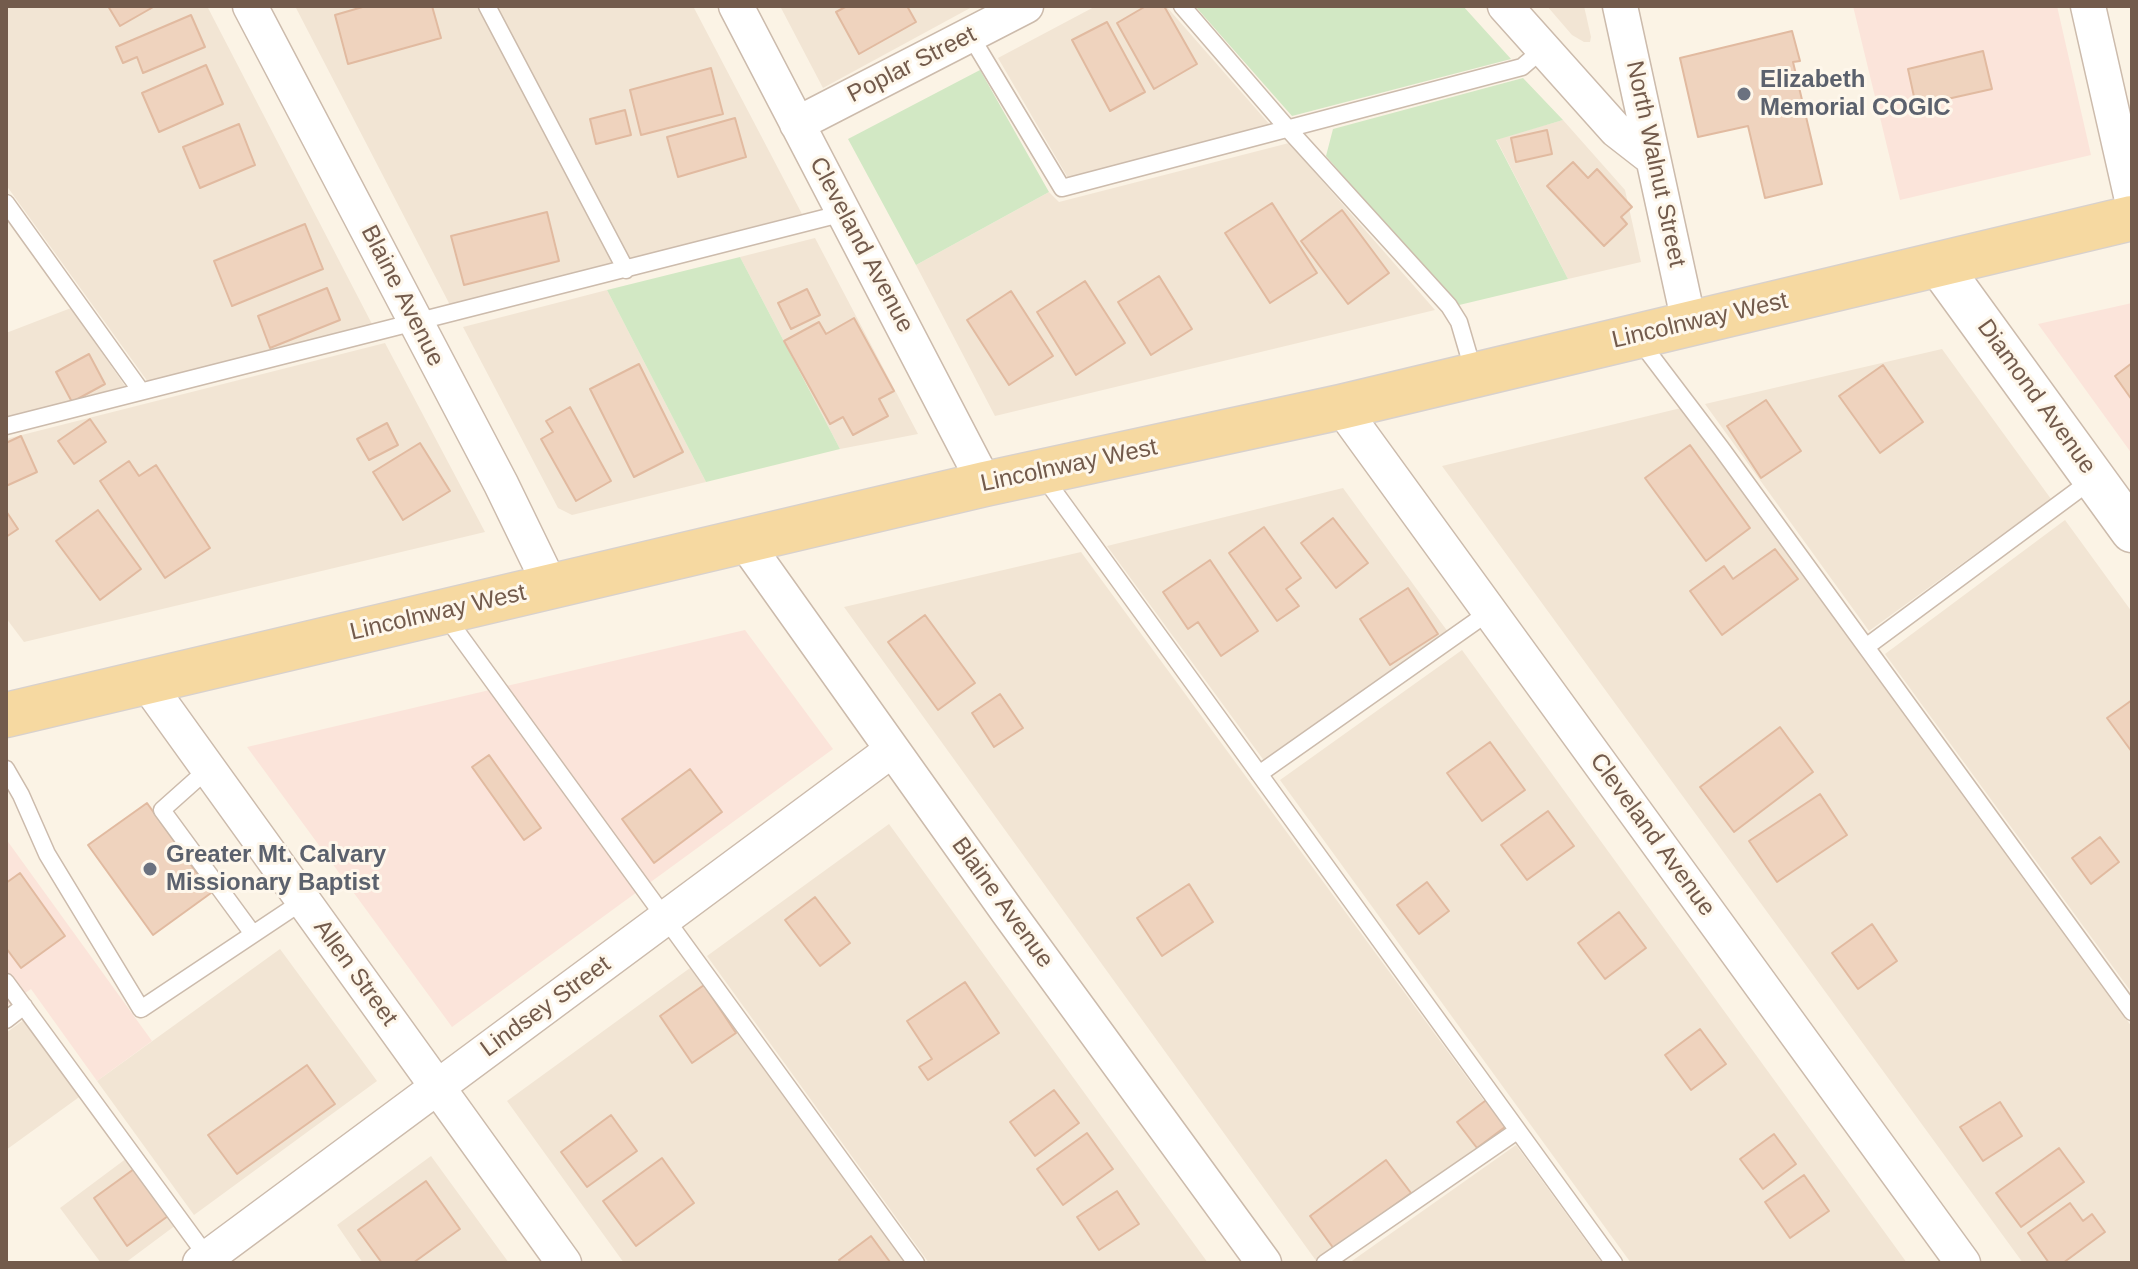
<!DOCTYPE html>
<html>
<head>
<meta charset="utf-8">
<style>
  body { margin:0 }
  #map { position:relative; width:2138px; height:1269px; overflow:hidden; background:#fbf3e5; font-family:Helvetica,sans-serif }
  canvas { display:block }
  .frame { position:absolute; inset:0; border:8px solid #735b4c; pointer-events:none }
</style>
</head>
<body>
<div id="map">
<canvas width="2138" height="1269"></canvas>
<div class="frame"></div>
</div>
<script>
const g = document.querySelector('canvas').getContext('2d');
g.lineJoin = 'round';
function fill(path, color) { g.fillStyle = color; g.fill(path, 'evenodd'); }
function stroke(path, color, width, dash) { g.strokeStyle = color; g.lineWidth = width; g.lineCap = dash ? 'butt' : 'round'; g.setLineDash(dash || []); g.stroke(path); }
function write(font, color, halo, rows, align = 'center') {
  g.font = font + ' Helvetica,sans-serif'; g.lineWidth = 6; g.setLineDash([]); g.textBaseline = 'middle'; g.strokeStyle = halo; g.fillStyle = color; for (const [text, x, y, turn = 0] of rows) {
    g.save(); g.translate(x, y); g.rotate((+turn || 0) * Math.PI / 180); g.textAlign = isNaN(turn) ? turn : align; if (halo) g.strokeText(text, 0, 0); g.fillText(text, 0, 0); g.restore();
  }
}
fill(new Path2D(`
  M6 6H207L372 324 148 382 6 185Z
  M295 6H693L802 214 450 305Z
  M780 6H972V7L823 88Z
  M1096 6H1166L1271 126 1068 178 998 58Z
  M1547 6H1584L1591 37 1590 42H1584L1572 35Z
  M1563 120 1625 190 1641 262 1568 279 1496 139Z
  M1289 143 1435 310 995 416 916 265 1049 192 1059 202Z
  M815 238 918 434 840 449 740 257Z
  M607 290 706 482 572 515 558 508 463 327Z
  M71 308 125 386 6 418V333Z
  M385 343 485 532 24 642 6 618V439Z
  M1942 349 2051 499 1869 631 1705 404Z
  M1681 408 2132 1027V1263H2023L1442 466Z
  M1343 488 1448 632 1265 762 1107 546Z
  M2065 520 2132 612V993L1885 654Z
  M1081 552 1504 1128 1317 1262 844 607Z
  M1462 650 1907 1263H1631L1280 780Z
  M889 824 1208 1263H929L707 956Z
  M280 949 377 1081 194 1215 97 1081Z
  M690 968 905 1263H624L507 1101Z
  M25 1019 82 1095 6 1150V1033Z
  M1516 1145 1602 1263H1349Z
  M431 1156 509 1263H363L337 1225Z
  M127 1158 176 1225 125 1263H101L60 1208Z`), '#f2e5d4');
fill(new Path2D(`
  M1853 6H2057L2091 155 1900 200Z
  M2132 303V454L2038 324Z
  M745 630 833 749 452 1027 247 747Z
  M6 839 152 1041 97 1081 31 989 6 1006Z`), '#fbe4da');
fill(new Path2D(`
  M1195 6H1463L1511 59 1292 116Z
  M980 70 1049 192 916 265 848 139Z
  M1523 78 1563 120 1496 140 1568 279 1455 306 1326 156 1333 129Z
  M740 257 840 449 706 482 607 290Z`), '#d2e8c4');
const building = new Path2D(`
  M108 6H155L120 26Z
  M366 6H432L441 38 348 64 335 15Z
  M847 6H907L916 22 859 54 836 12Z
  M1146 6H1164L1197 64 1154 89 1117 23Z
  M191 15 205 47 143 73 137 57 123 63 116 47Z
  M1107 22 1145 92 1110 111 1072 40Z
  M1792 31 1800 61 1793 62 1822 184 1765 198 1748 126 1698 137 1680 58Z
  M1983 51 1992 89 1916 106 1908 69Z
  M206 65 223 104 159 132 142 93Z
  M711 68 723 114 641 135 630 90Z
  M625 110 631 135 596 144 590 119Z
  M735 118 746 157 678 177 667 137Z
  M239 124 255 165 200 188 183 147Z
  M1547 130 1552 154 1516 162 1511 138Z
  M1573 162 1588 178 1597 169 1632 207 1621 217 1627 224 1604 246 1547 186Z
  M1272 203 1317 273 1270 303 1225 233Z
  M1342 210 1389 273 1348 304 1301 241Z
  M547 212 559 261 464 285 451 236Z
  M305 224 323 269 232 306 214 261Z
  M1159 276 1192 329 1151 355 1118 302Z
  M1085 281 1125 343 1076 375 1037 312Z
  M327 288 340 320 270 348 258 316Z
  M807 289 820 315 791 329 778 303Z
  M1011 291 1053 356 1009 385 967 320Z
  M854 318 894 391 879 399 888 416 853 435 843 417 830 424 784 341 819 322 826 334Z
  M89 354 105 384 72 402 56 372Z
  M2132 363V400L2115 376Z
  M639 364 683 452 634 477 590 389Z
  M1883 365 1923 422 1880 453 1839 396Z
  M1766 400 1801 451 1761 478 1727 426Z
  M570 407 611 481 576 501 541 439 553 432 546 421Z
  M90 419 106 442 74 464 58 441Z
  M387 423 398 445 369 460 357 439Z
  M21 436 37 472 6 486V443Z
  M420 443 450 491 403 520 373 472Z
  M1690 445 1750 528 1706 561 1645 478Z
  M129 461 139 476 156 465 210 548 165 578 100 481Z
  M98 510 141 569 100 600 56 541Z
  M6 511 18 529 6 537Z
  M1333 518 1368 563 1336 588 1301 543Z
  M1264 527 1301 578 1286 589 1299 606 1277 621 1229 553Z
  M1775 549 1798 579 1722 635 1690 591 1724 566 1733 579Z
  M1210 560 1258 631 1221 656 1198 622 1188 629 1163 592Z
  M1408 588 1438 634 1390 665 1360 619Z
  M925 615 975 683 938 710 888 642Z
  M1000 694 1023 728 994 747 972 713Z
  M2132 700V752L2107 718Z
  M1780 727 1813 772 1734 832 1700 787Z
  M1490 742 1525 790 1482 821 1447 773Z
  M489 755 541 828 524 840 472 767Z
  M690 769 722 812 654 863 622 819Z
  M1820 794 1847 835 1777 882 1749 841Z
  M147 803 211 893 153 935 88 845Z
  M1548 811 1574 846 1527 880 1501 845Z
  M2100 837 2119 862 2091 884 2072 858Z
  M20 873 65 936 21 968 6 948V883Z
  M1427 882 1449 911 1419 934 1397 905Z
  M1189 884 1213 922 1162 956 1137 918Z
  M815 897 850 943 820 966 785 920Z
  M1619 912 1646 948 1605 979 1578 943Z
  M1872 924 1897 961 1858 989 1832 953Z
  M965 982 999 1033 928 1080 919 1067 932 1059 907 1021Z
  M704 985 736 1033 692 1063 660 1016Z
  M1700 1029 1726 1064 1691 1090 1665 1055Z
  M307 1065 335 1104 237 1174 208 1135Z
  M1054 1090 1079 1123 1035 1156 1010 1122Z
  M1489 1098 1509 1124 1477 1148 1457 1122Z
  M2000 1102 2022 1136 1983 1161 1960 1127Z
  M611 1115 637 1151 587 1187 561 1152Z
  M1087 1133 1113 1169 1063 1205 1037 1169Z
  M1774 1134 1796 1164 1763 1189 1740 1159Z
  M2059 1148 2084 1182 2021 1227 1996 1193Z
  M662 1158 694 1203 636 1246 603 1201Z
  M1386 1160 1411 1193 1334 1249 1310 1216Z
  M134 1169 168 1216 127 1246 94 1198Z
  M1804 1175 1829 1211 1790 1238 1765 1202Z
  M426 1181 460 1229 413 1263H382L358 1230Z
  M1117 1191 1139 1224 1099 1250 1077 1217Z
  M2070 1203 2083 1221 2092 1214 2105 1232 2063 1263H2049L2028 1233Z
  M871 1236 890 1262 841 1263 839 1260Z`);
fill(building, '#efd3be');
stroke(building, '#e1baa0', 2);
const service = new Path2D(`
  M487 6 626 270
  M1182 6 1289 130 1449 306 1459 322 1474 373
  M970 35 1062 188 1522 67 1543 49
  M6 203 141 391
  M1639 340 1721 448 2132 1012
  M6 426 844 213
  M1043 476 1614 1263
  M444 614 916 1263
  M1866 647 2093 479
  M6 769 21 795 47 854 141 1009 303 901
  M208 769 162 810 253 934
  M1259 774 1489 612
  M6 982 211 1262
  M6 1020 24 1006
  M1325 1263 1517 1131`);
const minor = new Path2D(`
  M250 6 501 484 551 587
  M736 6 985 484
  M1505 6 1616 130 1652 158
  M1620 6 1689 323
  M2088 6 2132 200
  M797 124 1026 6
  M1341 407 1963 1263
  M744 541 1008 912 1264 1263
  M146 682 564 1263
  M200 1263 892 750`);
const tertiary = new Path2D(`
  M1939 265 2132 531`);
const primary = new Path2D(`
  M6 715 985 484 1341 407 2132 218`);
stroke(service, '#ccbbac', 19);
stroke(minor, '#ccbbac', 37);
stroke(tertiary, '#ccbbac', 45);
stroke(primary, '#d8d1cd', 47);
stroke(service, '#fff', 16);
stroke(minor, '#fff', 34);
stroke(tertiary, '#fff', 42);
stroke(primary, '#f6d9a1', 44);
for (const [x, y, r, color] of [
  [1744,94,8,"#6b7280"],
  [150,869,8,"#6b7280"]
]) { const dot = new Path2D(); dot.arc(x, y, r, 0, 2 * Math.PI); g.fillStyle = color; g.fill(dot); stroke(dot, '#fef7eb', 3); }
write('24px', '#735b4c', '#fef7eb', [
  ["Poplar Street",912,65,-27],
  ["North Walnut Street",1655,164,78],
  ["Cleveland Avenue",861,245,62],
  ["Blaine Avenue",402,296,63],
  ["Lincolnway West",1700,321,-13],
  ["Diamond Avenue",2036,397,54],
  ["Lincolnway West",1069,466,-12],
  ["Lincolnway West",438,613,-13],
  ["Cleveland Avenue",1652,835,54],
  ["Blaine Avenue",1002,903,54],
  ["Allen Street",355,973,54],
  ["Lindsey Street",546,1007,-36]
]);
write('bold 24px', '#5b616d', '#fef7eb', [
  ["Elizabeth",1760,80],
  ["Memorial COGIC",1760,108],
  ["Greater Mt. Calvary",166,855],
  ["Missionary Baptist",166,883]
], 'left');
</script>
</body>
</html>
